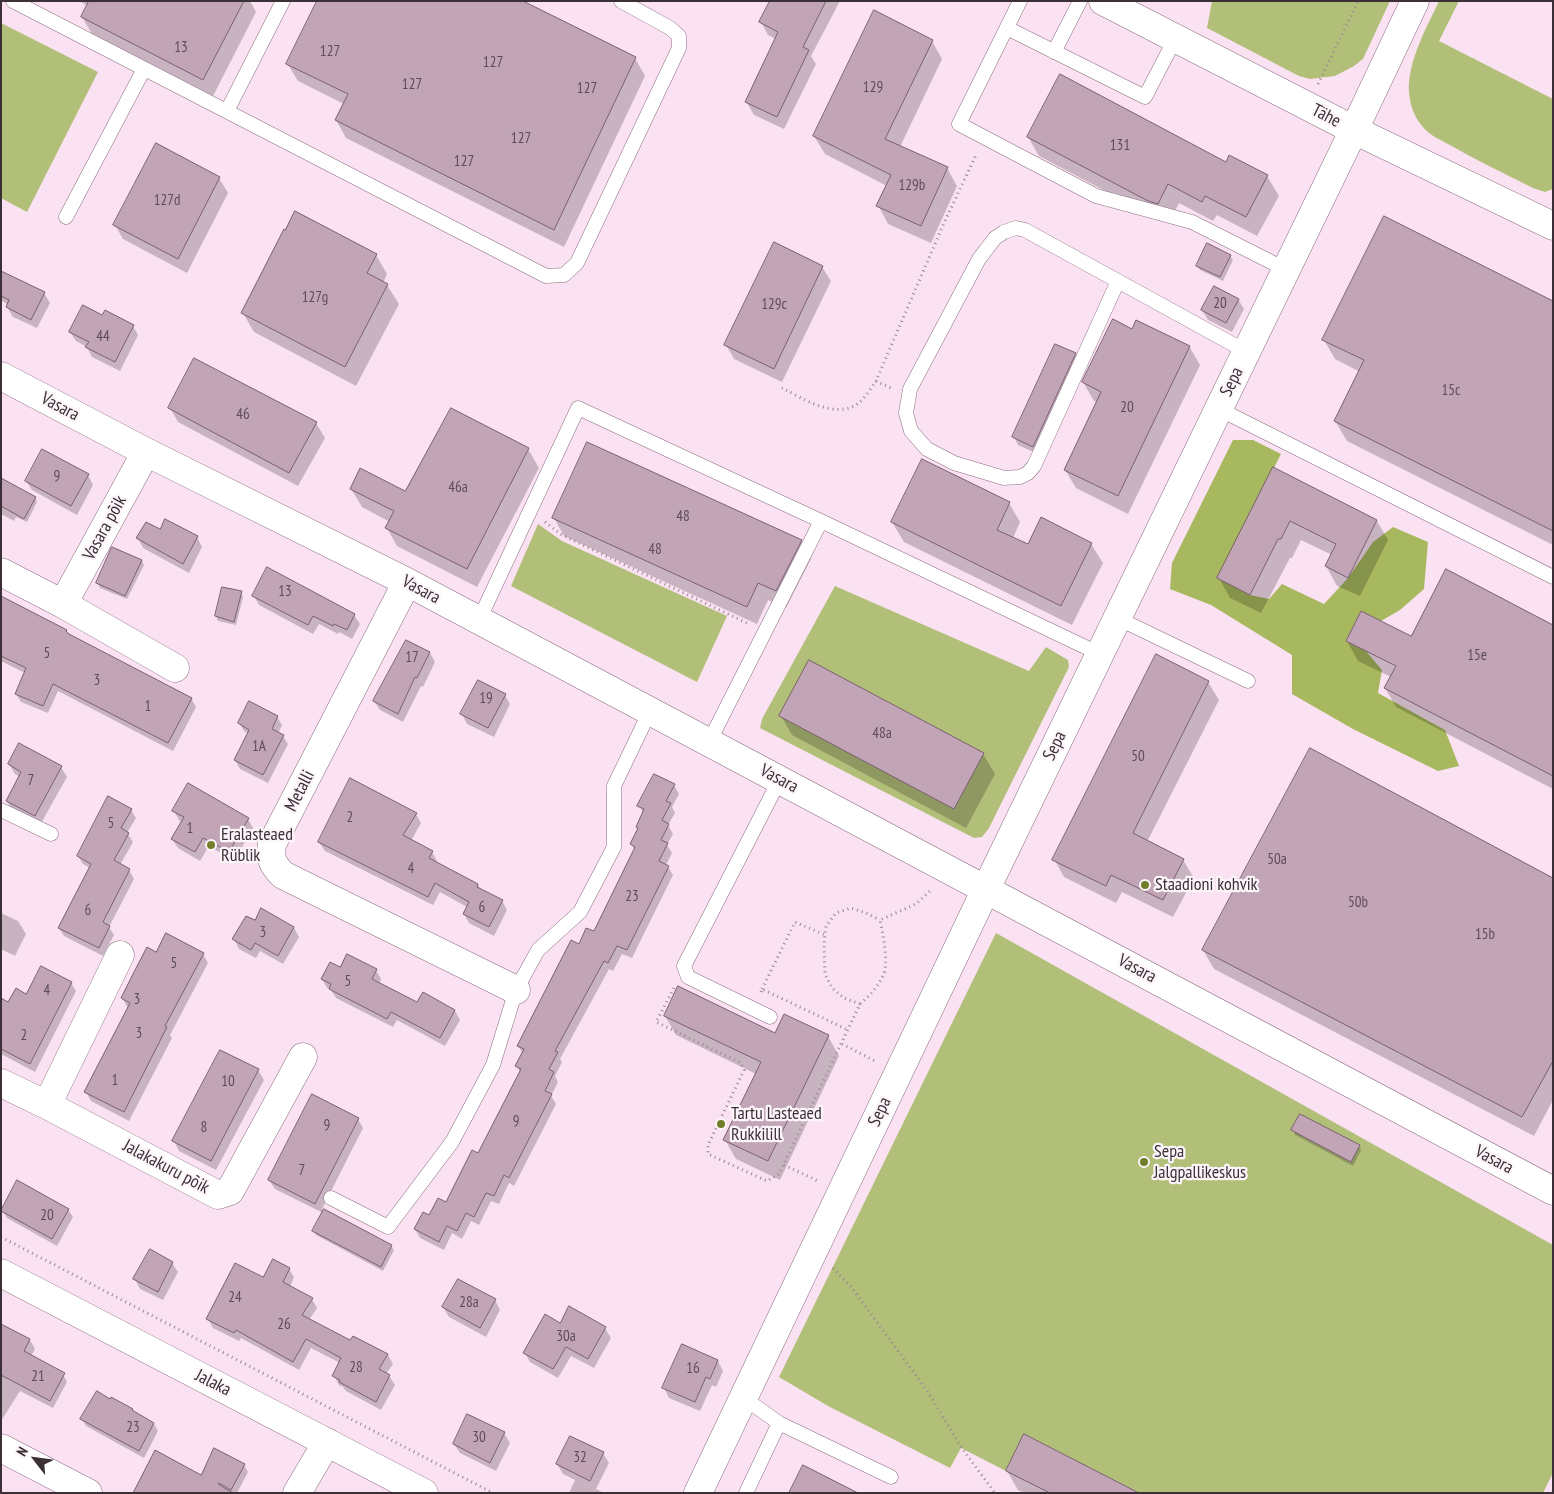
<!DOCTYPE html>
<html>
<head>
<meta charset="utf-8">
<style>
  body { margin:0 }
  #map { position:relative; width:1554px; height:1494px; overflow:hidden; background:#fbe2f2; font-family:"PT Sans Narrow",sans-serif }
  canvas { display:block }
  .frame { position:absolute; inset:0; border:2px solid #3c3037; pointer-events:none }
  .north { position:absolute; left:10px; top:1434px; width:50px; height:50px; -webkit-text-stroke:4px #fcf6fa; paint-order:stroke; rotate:300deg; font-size:14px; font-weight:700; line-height:20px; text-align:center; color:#3c3037 }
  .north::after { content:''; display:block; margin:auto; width:18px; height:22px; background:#3c3037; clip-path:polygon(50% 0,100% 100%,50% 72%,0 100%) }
</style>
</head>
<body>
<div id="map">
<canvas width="1554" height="1494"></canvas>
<div class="frame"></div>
<div class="north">N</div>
</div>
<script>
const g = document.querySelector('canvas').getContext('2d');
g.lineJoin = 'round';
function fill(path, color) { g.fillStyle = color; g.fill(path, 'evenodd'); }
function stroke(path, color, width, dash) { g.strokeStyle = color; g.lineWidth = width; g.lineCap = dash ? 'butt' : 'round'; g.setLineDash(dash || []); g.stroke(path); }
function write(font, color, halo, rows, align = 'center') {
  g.font = font + ' "PT Sans Narrow",sans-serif'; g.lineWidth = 4.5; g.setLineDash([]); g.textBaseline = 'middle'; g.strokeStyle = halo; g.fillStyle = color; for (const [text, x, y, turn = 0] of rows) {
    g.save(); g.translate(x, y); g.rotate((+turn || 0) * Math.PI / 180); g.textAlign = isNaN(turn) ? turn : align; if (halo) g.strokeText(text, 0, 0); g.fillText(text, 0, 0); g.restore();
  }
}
fill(new Path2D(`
  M1212 1H1390L1363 59 1354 66 1335 76 1310 79 1299 76 1207 28Z
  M1439 1H1459L1439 41 1553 99V189L1545 192 1533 188C1505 174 1476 160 1448 144 1439 139 1429 135 1423 127 1414 117 1410 105 1409 92 1407 62 1427 27 1439 1Z
  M1 23 98 72 27 212 1 198Z
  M538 524 562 541 727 616 697 682 511 586Z
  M835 586 1029 671 1046 647 1068 660 1069 667 989 828 982 837 974 838 760 728 762 719Z
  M996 933 1553 1245V1473L1543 1493H1139L1024 1434 1006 1471 961 1448 950 1468 828 1406 779 1377Z`), '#b2bf79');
fill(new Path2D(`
  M1233 440H1253L1281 454 1218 578 1250 595 1269 599 1282 584 1324 604 1348 578 1373 542 1393 527 1428 542 1424 589 1400 610 1381 621 1361 612 1346 641 1366 651 1382 670 1378 693 1445 730 1459 766 1438 771 1353 729 1292 694V655L1211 605 1170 589 1172 563Z`), '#a8b85e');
fill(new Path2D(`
  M79 1H250L256 12 213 96 92 34 82 17 88 6Z
  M771 1H840L811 56 816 64 784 129 754 115 746 101 776 39 768 35 761 22Z
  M932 41 942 59 900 147 947 168 957 186 931 243 888 224 878 205 887 186 825 154 814 136Z
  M635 58 645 76 564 247 346 138 336 120 344 104 298 81 287 63Z
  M1028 137 1226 163 1230 156 1267 176 1279 196 1257 236 1217 215 1213 221 1179 203 1169 223 1160 220 1039 156Z
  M219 178 228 193 187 273 123 239 115 225Z
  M1207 245 1230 256 1233 260 1223 281 1200 270 1197 266Z
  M376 255 387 274 383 283 387 285 399 304 356 386 254 332 243 313Z
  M822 267 831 281 782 382 734 359 726 345Z
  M1 284 44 293 50 303 37 328 13 317 7 307 8 305 1 300Z
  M1238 299 1244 309 1232 332 1208 320 1202 310Z
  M1553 302V545L1347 441 1335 421 1360 372 1335 359 1324 340Z
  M102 317 133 326 138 335 120 371 92 357 87 347 76 341 70 332Z
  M1133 330 1189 346 1200 365 1128 514 1076 488 1065 470 1098 402 1094 401 1083 382Z
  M1075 354 1080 362 1038 454 1018 445 1014 437Z
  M170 408 316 423 325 438 298 486 178 422Z
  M528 449 539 468 477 587 397 546 387 528 390 522 362 507 351 489 406 493Z
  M1274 469 1377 521 1388 540 1360 596 1337 586 1326 566 1332 555 1301 540 1292 558H1290L1261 613 1230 598 1219 578Z
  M88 475 93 485 77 515 32 490 26 481Z
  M1 485 35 498 37 502 27 522 16 517 14 521 1 514Z
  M1009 503 1020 522 1013 538 1028 546 1091 544 1103 563 1072 625 904 542 892 522Z
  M554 518 801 541 811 559 786 608 768 600 757 624 564 536Z
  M161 531 197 537 202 547 189 573 143 548 138 538Z
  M113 548 142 561 144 565 127 599 100 588 98 583Z
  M241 592 243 597 236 625 218 621 216 616Z
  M1 596 67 634 191 698 196 707 173 751 58 691 48 713 21 702 16 694 25 673 1 661Z
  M254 596 354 615 360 624 352 639 339 632 338 634 319 624 313 634 259 605Z
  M1553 626V789L1396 707 1385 688 1391 677 1358 661 1347 641Z
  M430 653 435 662 423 687 421 686 403 722 380 710 374 701Z
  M1208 682 1219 700 1147 842 1183 860 1194 878 1173 917 1122 892 1116 903 1064 877 1054 859Z
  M505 695 510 704 494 737 467 724 462 714Z
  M781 716 983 754 995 774 966 828 792 735Z
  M277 717 282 725 278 734 283 736 288 744 268 783 240 769 235 760 249 734 244 731 239 723Z
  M9 764 61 767 67 777 40 825 12 810 7 801 20 777 15 774Z
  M674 785 679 794 672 807 675 813 668 825 673 834 667 845 672 853 666 865 668 867 673 875 632 958 622 954 613 971 609 969 560 1059 562 1062 555 1076 558 1082 551 1096 556 1104 514 1186 509 1183 499 1204 491 1201 479 1225 471 1221 462 1239 452 1233 444 1250 420 1238 415 1229 446 1203 478 1155 520 1072 516 1066 523 1054 518 1046 579 946 594 933 635 850 631 844 638 829 637 827 644 814 639 806Z
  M131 810 136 818 127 833 133 842 120 865 129 870 134 879 109 927 114 935 103 956 64 936 59 928 90 868 83 864 78 856Z
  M174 811 248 819 253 828 234 861 209 846 200 861 178 848 172 839 182 822 179 820Z
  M416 814 421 823 411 841 432 852 437 861 436 863 478 885 481 890 502 901 507 910 494 936 469 923 464 914 467 907 440 892 433 905 325 851 319 842Z
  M1553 879V1100L1534 1136 1214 969 1203 950Z
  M1 913 18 921 26 934 15 956 1 949Z
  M255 922 294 928 299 937 283 964 260 951 256 958 239 949 234 939Z
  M157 953 203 954 208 963 170 1035 172 1038 129 1121 91 1101 86 1092 128 1008 122 998Z
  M340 969 376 970 381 979 379 984 418 1004 455 1011 460 1020 445 1046 397 1020 393 1027 336 998 331 990 327 988 322 979Z
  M71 983 76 991 35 1072 1 1054V1000L9 1004 27 995Z
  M665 1016 775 1034 828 1036 839 1056 780 1180 736 1159 725 1140 756 1074 676 1035Z
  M221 1052 258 1070 264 1080 216 1170 179 1151 174 1141Z
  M358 1119 363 1128 322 1209 391 1246 394 1250 383 1271 316 1235 314 1231 323 1213 275 1189 269 1180Z
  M1293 1130 1359 1146 1361 1150 1353 1166 1295 1135Z
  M2 1210H68L73 1217 57 1246 7 1218Z
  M172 1263 178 1272 163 1300 140 1289 135 1279Z
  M289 1269 294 1277 290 1287 312 1299 317 1308 309 1320 351 1342 353 1338 388 1355 393 1364 386 1374 389 1376 395 1385 381 1410 346 1391 343 1387 339 1385 334 1376 340 1363 311 1348 299 1370 241 1338 239 1341 213 1328 208 1319 263 1279Z
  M495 1300 500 1310 486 1337 449 1317 443 1307Z
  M561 1324 605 1328 611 1338 594 1368 571 1356 558 1378 530 1362 525 1353Z
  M1 1325 30 1340 35 1349 31 1356 62 1373 67 1382 53 1408 20 1391 1 1421Z
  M683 1346 718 1361 723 1371 716 1387 712 1385 700 1411 669 1398 664 1388Z
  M82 1419 154 1424 158 1431 144 1458 86 1426Z
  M504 1433 510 1443 496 1471 460 1453 454 1444Z
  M603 1453 609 1463 596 1489 604 1493H569L575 1480 563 1474 557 1464Z
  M244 1465 248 1472 237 1493H228L202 1476Z
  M1007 1471 1137 1493H1024L1018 1490Z`), '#0003');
const building = new Path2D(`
  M89 1H244L203 80 81 17Z
  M317 1H523L636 57 554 230 335 120 348 94 286 64Z
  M770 1H826L803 47 809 50 777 117 745 102 778 32 759 22Z
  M874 10 933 40 885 139 948 167 921 226 876 206 891 175 813 136Z
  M1060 74 1226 162 1229 155 1268 175 1246 217 1205 196 1202 202 1168 184 1158 204 1148 201 1027 137Z
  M156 143 220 177 178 259 113 225Z
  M295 211 377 254 367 273 388 284 345 367 241 313 284 229 285 230Z
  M1384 216 1553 301V531L1334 421 1364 360 1322 340Z
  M774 242 823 266 774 369 724 345Z
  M1207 243 1231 255 1220 277 1196 266Z
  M1 271 45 292 31 320 6 307 9 300 1 296Z
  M1214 286 1239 299 1226 323 1201 310Z
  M83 305 102 315 105 310 134 325 115 362 85 347 89 342 69 332Z
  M1113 319 1132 329 1136 320 1190 346 1118 496 1064 470 1101 392 1082 382Z
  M1055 344 1076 353 1033 447 1012 437Z
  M194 358 317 422 289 473 168 408Z
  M451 408 529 448 467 569 385 528 394 511 350 489 360 468 405 491Z
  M587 442 802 540 776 591 758 583 747 607 552 518Z
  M42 449 89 474 71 506 25 481Z
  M922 459 1010 502 997 530 1028 544 1041 517 1092 543 1061 606 891 522Z
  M1273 467 1377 520 1348 578 1325 566 1336 544 1290 521 1281 539H1278L1250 595 1217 578Z
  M1 478 36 497 24 519 1 506Z
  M165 519 198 536 183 564 136 538 146 522 160 529Z
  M112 547 142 560 125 596 96 583Z
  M267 567 355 614 347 630 334 624 333 626 313 616 308 625 252 596Z
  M1446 569 1553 625V776L1384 688 1396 666 1346 641 1361 611 1411 636Z
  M222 587 242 591 234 622 215 616Z
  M1 596 67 630 66 631 69 634 192 698 168 743 53 684 43 706 15 694 26 668 1 656Z
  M406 640 430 652 417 678 415 677 398 714 373 701Z
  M1156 654 1209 681 1133 833 1184 859 1163 900 1111 875 1106 886 1052 860Z
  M809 660 984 753 954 809 779 716Z
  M478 680 506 694 488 728 460 714Z
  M249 701 278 716 272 729 284 735 263 775 234 760 249 730 238 723Z
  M19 743 62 766 35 816 6 801 21 772 8 764Z
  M1310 748 1553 878V1061L1522 1117 1202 950Z
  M654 774 675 784 666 801 671 803 662 820 669 824 661 840 668 843 659 861 669 866 627 950 617 946 608 963 604 961 555 1051 558 1052 549 1069 554 1072 545 1091 552 1094 509 1178 504 1175 494 1196 486 1193 474 1217 466 1213 457 1231 447 1226 439 1242 414 1229 423 1212 429 1215 438 1198 446 1202 472 1150 478 1153 521 1069 515 1066 524 1049 517 1046 571 940 579 944 586 928 594 931 635 847 630 844 638 828 636 827 644 809 637 806Z
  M350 778 417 813 403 835 433 851 429 858 478 884 477 887 503 900 489 927 463 914 469 902 435 883 428 897 318 842Z
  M188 783 249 818 229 852 203 838 195 852 171 839 184 817 172 811Z
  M108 796 132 809 121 828 129 833 114 860 130 869 103 922 110 926 99 948 58 928 91 864 77 856Z
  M261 908 294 927 278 956 255 943 251 950 232 939 246 916 255 920Z
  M166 933 204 953 165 1026 167 1027 124 1112 84 1092 130 1003 121 998 134 972 147 947 156 952Z
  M347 954 377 969 372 979 417 1002 423 992 455 1010 440 1038 391 1012 387 1019 329 989 331 984 321 979 330 962 340 967Z
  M41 966 72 982 30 1064 1 1049V998L8 1002 16 988 26 994Z
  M678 986 775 1033 784 1014 829 1035 768 1161 723 1140 761 1062 664 1016Z
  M220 1050 259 1069 211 1161 172 1141Z
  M312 1094 359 1118 315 1204 268 1180Z
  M1300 1114 1360 1145 1351 1162 1291 1130Z
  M17 1180 69 1209 52 1239 1 1211Z
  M324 1209 392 1245 381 1267 312 1231Z
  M150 1249 173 1262 158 1292 133 1279Z
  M273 1259 290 1268 283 1282 313 1298 302 1315 350 1340 353 1336 388 1354 379 1369 390 1375 376 1402 339 1382 340 1380 332 1376 341 1358 306 1339 293 1362 236 1330 234 1333 206 1319 235 1263 263 1277Z
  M458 1279 496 1299 480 1328 442 1307Z
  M569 1306 606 1327 588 1359 566 1347 553 1369 523 1353 545 1314 560 1323Z
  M1 1324 30 1339 24 1351 65 1373 50 1401 1 1375Z
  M682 1344 718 1360 710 1379 706 1377 695 1402 662 1388Z
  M97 1391 110 1399 111 1397 133 1409 132 1410 154 1423 139 1451 80 1419Z
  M467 1414 505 1432 490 1463 453 1444Z
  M1024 1434 1139 1493H1050L1006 1471Z
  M570 1436 604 1452 590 1481 556 1464Z
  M214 1448 245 1464 231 1490 219 1483 218 1484 233 1493H133L155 1450 201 1475Z
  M803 1465 858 1493H789Z`);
fill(building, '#c1a4b6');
stroke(building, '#7a5f70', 1);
const service = new Path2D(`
  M13 1 546 276 564 275 577 263 679 48V36L670 28 621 1
  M1020 1 959 124 1096 196 1192 222 1287 270
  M1007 28 1145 97 1175 39
  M1054 52 1080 1
  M227 111 283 1
  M66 217 144 69
  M1118 281 1034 466 1028 473 1020 477 1004 478 954 463 927 449 911 431 906 413 910 389 979 259 995 238 1004 232 1016 228 1025 230 1247 352
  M1219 409 1553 577
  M1117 618 1248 681
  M479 620 578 408 821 521 1100 654
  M709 742 821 521
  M1 810 51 834
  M770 1017 688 977 684 966 780 779
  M331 1198 388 1227 452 1142 493 1065 516 990 538 950 580 912 614 847V786L650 711
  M744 1398 779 1423 746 1493
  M779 1423 891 1477`);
const minor = new Path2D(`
  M1103 1 1354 130 1553 226
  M1 376 146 452 407 582 1553 1191
  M1 572 63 604 146 452
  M407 582 272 844C270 859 272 864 283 875L516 990
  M63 604 175 668
  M1 1083 47 1105 218 1195 230 1191 303 1057
  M47 1105 120 955
  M1 1273 424 1493
  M1 1448 88 1493
  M297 1493 327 1442
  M698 1493 986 889 1364 109 1415 1`);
stroke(service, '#8a6e80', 15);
stroke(minor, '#8a6e80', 29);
stroke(new Path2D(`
  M1318 84 1358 1
  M876 381 891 388
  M782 388C804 399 835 420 859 403 865 398 871 388 876 381L944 223 976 155
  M545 522 562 535 749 624
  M674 988 656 1022 741 1063 744 1070 708 1145V1154L767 1181 779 1174 860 1004C869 996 877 988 883 976 889 964 883 934 880 920L916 904 931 890
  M762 989 795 922 825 935
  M761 992 762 989 848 1030
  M860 1004 844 998 832 988 825 974 824 943 826 926 836 913 851 908 866 913 880 920
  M842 1044 875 1061
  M784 1165 818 1181
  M1 1237 493 1493
  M833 1268 852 1288 928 1392 961 1447 995 1493`), '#988691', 3, [1, 4]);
stroke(service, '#fff', 14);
stroke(minor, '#fff', 28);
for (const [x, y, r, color] of [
  [211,845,5,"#717e2b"],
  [1145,885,5,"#717e2b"],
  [721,1124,5,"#717e2b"],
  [1144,1162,5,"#717e2b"]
]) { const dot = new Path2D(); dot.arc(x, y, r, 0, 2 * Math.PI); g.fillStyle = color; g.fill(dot); stroke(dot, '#fcf6fa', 2); }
write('15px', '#5d4d57', null, [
  ["13",181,48],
  ["127",330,52],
  ["127",493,63],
  ["127",412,85],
  ["129",873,88],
  ["127",587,89],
  ["127",521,139],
  ["131",1120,146],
  ["127",464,162],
  ["129b",912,186],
  ["127d",167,201],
  ["127g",315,298],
  ["20",1220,304],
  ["129c",774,305],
  ["44",103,337],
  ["15c",1451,391],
  ["20",1127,408],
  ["46",243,415],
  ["9",57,477],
  ["46a",458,488],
  ["48",683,517],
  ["48",655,550],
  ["13",285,592],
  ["5",47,654],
  ["15e",1477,656],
  ["17",412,658],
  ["3",97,681],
  ["19",486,699],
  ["1",148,707],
  ["48a",882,734],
  ["1A",259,747],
  ["50",1138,757],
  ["7",31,781],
  ["2",350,818],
  ["5",111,824],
  ["1",190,829],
  ["50a",1277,860],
  ["4",411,869],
  ["23",632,897],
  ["50b",1358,903],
  ["6",482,908],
  ["6",88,911],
  ["3",263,933],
  ["15b",1485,935],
  ["5",174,964],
  ["5",348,982],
  ["4",47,991],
  ["3",137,1000],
  ["3",139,1034],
  ["2",24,1036],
  ["1",115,1081],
  ["10",228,1082],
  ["9",516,1122],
  ["9",327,1126],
  ["8",204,1128],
  ["7",302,1171],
  ["20",47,1216],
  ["24",235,1298],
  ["28a",469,1303],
  ["26",284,1325],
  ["30a",566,1337],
  ["28",356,1368],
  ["16",693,1369],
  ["21",38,1377],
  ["23",133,1428],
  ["30",479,1438],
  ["32",580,1458]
]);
write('18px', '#3c3037', '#fcf6fa', [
  ["Tähe",1326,116,27],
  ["Sepa",1232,382,-64],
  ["Vasara",60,407,28],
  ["Vasara põik",105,528,-61],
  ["Vasara",421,590,28],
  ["Sepa",1055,746,-64],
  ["Vasara",779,779,28],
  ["Metalli",300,791,-63],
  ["Vasara",1137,969,28],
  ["Sepa",880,1112,-65],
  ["Vasara",1494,1160,28],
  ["Jalakakuru põik",166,1167,28],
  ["Jalaka",213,1383,27]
]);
write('18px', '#3c3037', '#fcf6fa', [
  ["Eralasteaed",221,835],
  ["Rüblik",221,856],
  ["Staadioni kohvik",1155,885],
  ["Tartu Lasteaed",731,1114],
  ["Rukkilill",731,1135],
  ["Sepa",1154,1152],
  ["Jalgpallikeskus",1154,1173]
], 'left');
</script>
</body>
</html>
